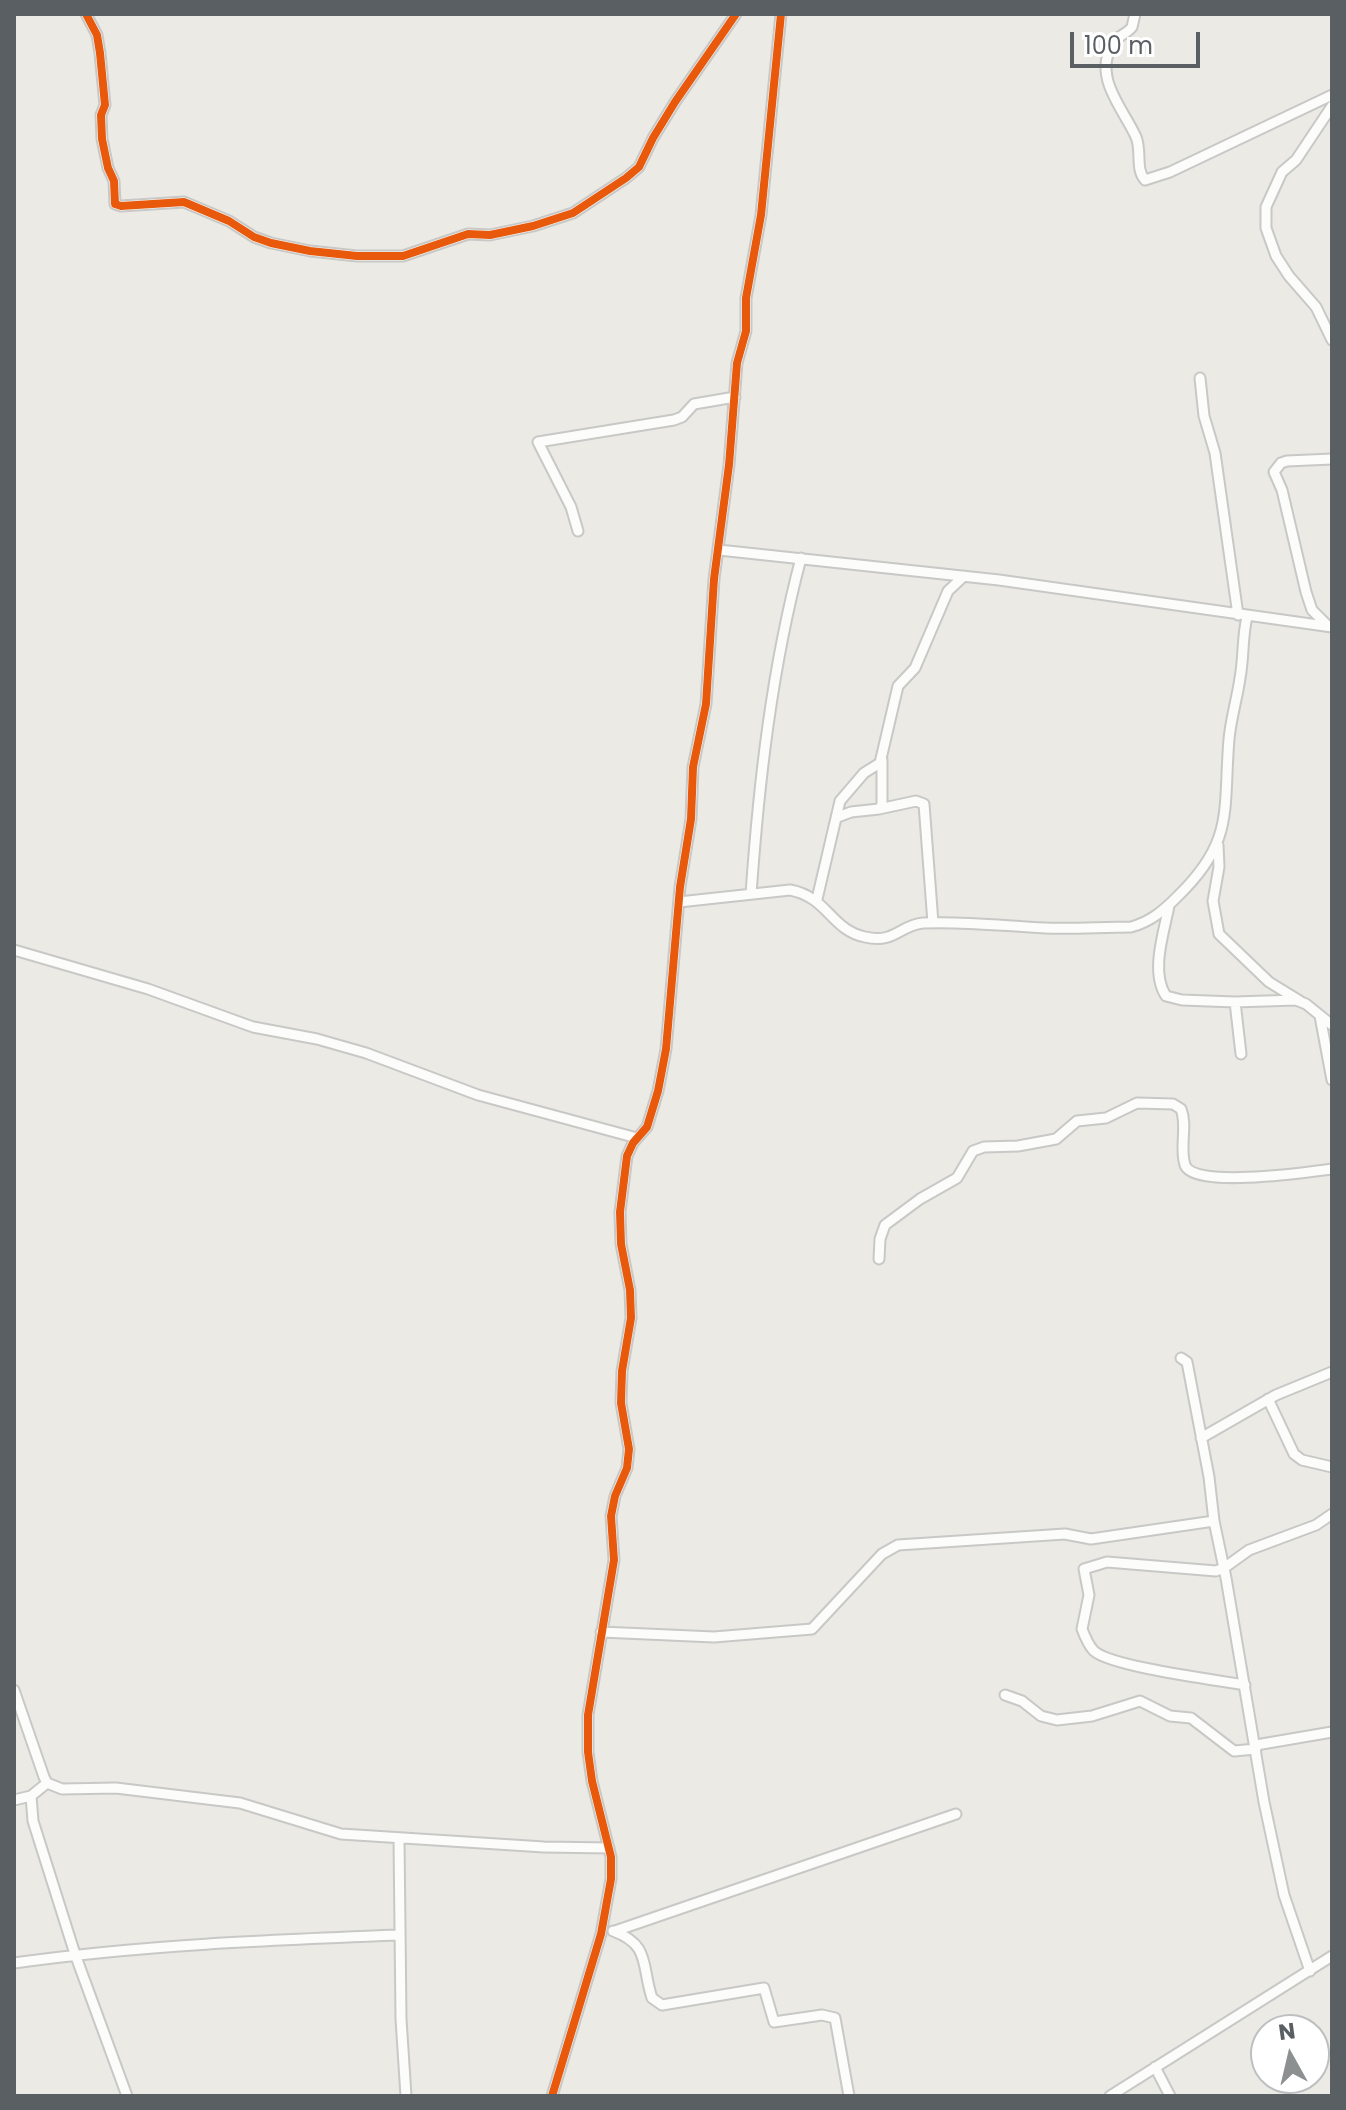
<!DOCTYPE html>
<html>
<head>
<meta charset="utf-8">
<style>
  body { margin:0 }
  #map { position:relative; width:1346px; height:2110px; overflow:hidden; background:#ebeae5; font-family:Poppins,sans-serif }
  canvas { display:block }
  .frame { position:absolute; inset:0; border:16px solid #5a5f64; pointer-events:none }
  .north { position:absolute; left:1250px; top:2014px; width:80px; height:80px; box-sizing:border-box; background:#fff; border:2px solid #bdbfc1; border-radius:50%; rotate:352deg; font-size:22px; font-weight:700; line-height:32px; text-align:center; color:#5a5f64 }
  .north::after { content:''; display:block; margin:auto; width:28px; height:36px; background:#8d9091; clip-path:polygon(50% 0,100% 100%,50% 72%,0 100%) }
  .scale { position:absolute; left:1070px; top:32px; width:130px; height:36px; box-sizing:border-box; border:4px solid #5a5f64; border-top:0; padding-left:10px; font-size:24px; line-height:28px; white-space:nowrap; color:#5a5f64; -webkit-text-stroke:6px #fff; paint-order:stroke }
</style>
</head>
<body>
<div id="map">
<canvas width="1346" height="2110"></canvas>
<div class="frame"></div>
<div class="north">N</div>
<div class="scale">100 m</div>
</div>
<script>
const g = document.querySelector('canvas').getContext('2d');
g.lineJoin = 'round';
function stroke(path, color, width, dash) { g.strokeStyle = color; g.lineWidth = width; g.lineCap = dash ? 'butt' : 'round'; g.setLineDash(dash || []); g.stroke(path); }
const street = new Path2D(`
  M86 14 97 35 100 53 105 105 101 115 102 139 108 168 114 181 115 204 121 206 184 202 229 221 254 237 271 243 310 251 357 256H403L468 234 490 235 533 226 573 213 626 178 639 167 653 138 675 102 736 14
  M1135 14 1132 27C1127 34 1117 36 1113 43 1092 77 1123 108 1136 137 1142 151 1135 169 1145 180L1170 172 1332 95
  M1332 106 1296 160 1282 172 1266 207V228L1276 256 1289 276 1316 307 1332 340
  M1200 378 1204 416 1215 453 1238 615
  M578 531 571 507 538 442 674 420 682 417 694 404 735 397
  M719 550 999 580 1332 627
  M1328 626 1312 610 1306 592 1282 490 1274 472 1281 463 1287 461 1332 459
  M879 809 916 801 924 804 933 923
  M838 817 851 812 879 809 882 805V760
  M1218 845 1219 867 1213 901 1219 934 1269 982 1300 1001
  M751 894C759 780 772 668 801 558
  M817 899 840 801 864 773 880 763 898 686 915 668 948 591 964 576
  M679 902 790 890C828 897 831 930 865 937 895 944 900 925 923 923 964 921 1004 926 1045 928 1074 929 1102 927 1131 927 1150 922 1163 911 1177 897 1235 841 1223 811 1229 739 1231 718 1237 699 1240 678 1244 657 1242 637 1247 617
  M1169 906C1164 932 1150 972 1166 996L1182 1000 1235 1002 1296 1000 1306 1004 1332 1025
  M14 950 148 989 253 1027 317 1039 366 1053 478 1095 637 1138
  M1235 1002 1241 1054
  M1320 1016 1332 1080
  M879 1259 880 1239 885 1225 920 1199 957 1178 973 1151 984 1147 1018 1146 1056 1139 1077 1121 1106 1118 1137 1103 1173 1104 1181 1109C1188 1126 1179 1147 1185 1165 1193 1189 1309 1172 1332 1169
  M1181 1358 1187 1362 1209 1477 1214 1521 1226 1578 1264 1802 1284 1895 1310 1971
  M1268 1399 1294 1454 1302 1460 1332 1467
  M1201 1438 1276 1395 1332 1372
  M601 1632 714 1637 812 1629 882 1554 898 1545 1065 1534 1091 1539 1214 1521
  M1245 1685C1217 1680 1112 1667 1094 1651 1088 1645 1085 1637 1082 1629L1089 1595 1084 1569 1107 1562 1216 1571 1224 1568 1249 1550 1316 1525 1332 1514
  M14 1690 44 1777 47 1783 62 1789 116 1788 240 1803 341 1834 544 1847 609 1848
  M1005 1695 1022 1701 1041 1716 1057 1720 1092 1716 1140 1701 1170 1716 1191 1718 1234 1751 1256 1749
  M1256 1745 1332 1732
  M31 1796 33 1821 75 1954 127 2096
  M14 1800 31 1796 47 1783
  M399 1838 401 2019 406 2096
  M613 1931C651 1945 641 1965 652 1998L662 2005 764 1988 774 2022 822 2015 835 2018 849 2096
  M615 1931 956 1814
  M14 1963C141 1945 271 1940 400 1935
  M1155 2067 1170 2096
  M552 2096 601 1934 611 1879V1857L592 1781 588 1752V1715L614 1560 611 1516 615 1496 627 1468 629 1449 621 1403 622 1371 631 1318 630 1290 621 1244 620 1212 627 1156 633 1143 647 1127 658 1091 666 1049 680 887 691 819 693 767 706 704 714 579 729 465 737 363 746 331V298L761 215 781 14
  M1110 2096 1332 1956`);
stroke(street, '#c8c8c7', 13);
stroke(street, '#fcfcfb', 9);
stroke(new Path2D(`
  M86 14 97 35 100 53 105 105 101 115 102 139 108 168 114 181 115 204 121 206 184 202 229 221 254 237 271 243 310 251 357 256H403L468 234 490 235 533 226 573 213 626 178 639 167 653 138 675 102 736 14
  M552 2096 601 1934 611 1879V1857L592 1781 588 1752V1715L614 1560 611 1516 615 1496 627 1468 629 1449 621 1403 622 1371 631 1318 630 1290 621 1244 620 1212 627 1156 633 1143 647 1127 658 1091 666 1049 680 887 691 819 693 767 706 704 714 579 729 465 737 363 746 331V298L761 215 781 14`), '#e8590c', 8);
</script>
</body>
</html>
